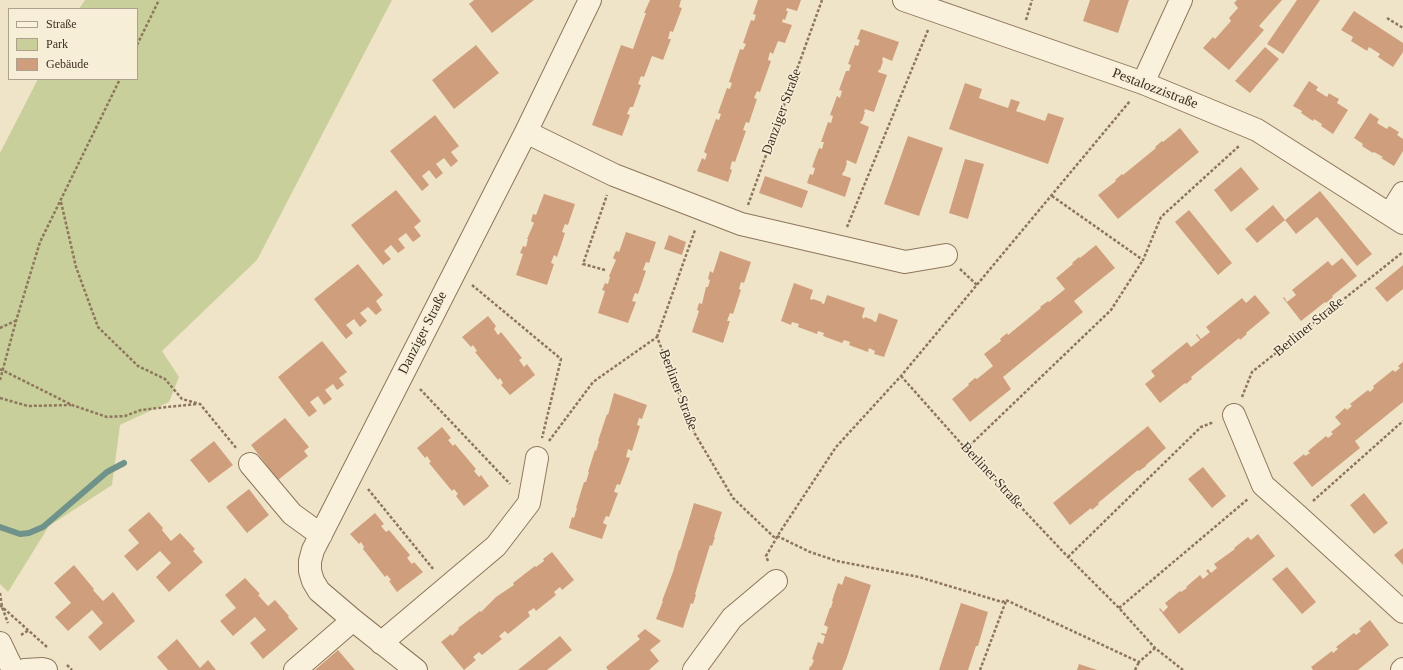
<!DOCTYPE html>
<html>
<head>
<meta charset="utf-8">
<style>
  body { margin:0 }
  #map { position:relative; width:1403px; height:670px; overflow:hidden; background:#f0e4c8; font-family:Georgia,serif }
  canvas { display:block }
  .legend { position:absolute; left:8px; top:8px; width:130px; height:72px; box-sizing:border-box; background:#f7eed8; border:1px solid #ada18e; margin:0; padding:5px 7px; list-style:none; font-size:12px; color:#3d2e20 }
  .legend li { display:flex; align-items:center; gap:8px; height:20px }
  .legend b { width:20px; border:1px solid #ada18e }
</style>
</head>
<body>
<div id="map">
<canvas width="1403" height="670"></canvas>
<ul class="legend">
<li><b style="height:5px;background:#faf1dc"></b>Straße</li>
<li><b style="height:11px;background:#c9cf9b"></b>Park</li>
<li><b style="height:11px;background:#cf9f7d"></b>Gebäude</li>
</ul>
</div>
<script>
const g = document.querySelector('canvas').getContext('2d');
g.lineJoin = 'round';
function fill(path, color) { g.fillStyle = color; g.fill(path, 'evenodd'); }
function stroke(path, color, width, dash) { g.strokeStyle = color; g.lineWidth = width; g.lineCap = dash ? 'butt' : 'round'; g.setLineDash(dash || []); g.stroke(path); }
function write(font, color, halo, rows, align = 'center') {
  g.font = font + ' Georgia,serif'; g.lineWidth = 3; g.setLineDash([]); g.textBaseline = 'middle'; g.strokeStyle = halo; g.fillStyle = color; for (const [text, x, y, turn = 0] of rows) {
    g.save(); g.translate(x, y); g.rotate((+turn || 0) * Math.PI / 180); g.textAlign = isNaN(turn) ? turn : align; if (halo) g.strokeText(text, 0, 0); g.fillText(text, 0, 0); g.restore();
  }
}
fill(new Path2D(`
  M85 0H392L257 260 162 351 179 377 169 402 120 425 112 485 49 526 8 592 0 584V153L38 79H137V9H79Z`), '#c9cf9b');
stroke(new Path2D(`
  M0 527 20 534 29 533 43 527 107 472 124 463`), '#6f938a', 6);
fill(new Path2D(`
  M474 0H534L492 33 469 4Z
  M650 0H681L679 7 682 8 673 32 670 31 668 39H671L663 60 652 56 644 77 641 76 638 84 641 85 633 107H630L627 114 630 115 622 136 592 125 621 45 633 49 646 13H644Z
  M758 0H801L797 11 787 8 786 11H788L785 20 783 19 782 22 792 25 785 43 778 41 773 54 770 52 768 60 771 61 760 92 757 91 754 98 757 99 749 123 746 122 743 130 746 131 735 162 732 161 730 169 732 170 728 182 697 171 702 158 705 160 707 154 704 152 716 119 719 120 721 114 718 113 727 88 730 89 732 83 729 82 740 49 743 50 746 44 743 43 751 20 754 21 756 15 753 14Z
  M1090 0H1129L1118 33 1083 21Z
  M1237 0H1282L1259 26 1264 30 1229 70 1203 48 1213 37 1215 39 1231 21 1229 18 1238 8 1234 3Z
  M1297 0H1320L1283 54 1267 44Z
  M1354 11 1403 43V52L1393 67 1378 57 1380 54 1369 47 1367 51 1351 41 1353 37 1341 30Z
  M861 29 899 42 892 61 883 57 882 60 883 61 880 70 879 69 878 72 887 75 874 112 865 109 864 112H865L862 121H861L860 123 869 127 856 164 847 160 846 163H847L844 172H843L842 175 851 178 845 197 807 183 810 174 813 175 815 168 812 167 819 148 822 149 824 142H821L828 122 831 123 833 116 830 115 837 96 840 98 842 91 839 90 846 71H849L851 65 848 64 855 45 858 46 860 40 857 39Z
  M476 45 499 73 454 109 432 80Z
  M1265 47 1279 59 1250 93 1235 81Z
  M1309 81 1318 87 1316 90 1327 97 1329 93 1330 94 1339 99 1337 103 1348 110 1333 134 1321 126 1322 124 1314 119 1313 121 1301 113 1302 111 1293 106Z
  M965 83 982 89 979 98 1008 108 1011 99 1020 102 1016 111 1045 121 1048 113 1064 118 1048 164 949 129Z
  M1370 113 1379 119 1377 123 1387 129 1389 126 1399 132 1397 135 1403 139V151L1394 166 1381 158 1383 157 1374 152 1373 153 1362 146 1363 144 1354 138Z
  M435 115 459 146 451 152 458 161 451 167 444 158 436 164 443 173 436 179 429 170 422 176 429 185 422 191 390 151Z
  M1180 128 1199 152 1118 219 1098 195 1116 181 1115 180 1122 174 1123 175 1156 148 1155 147 1162 141 1163 142Z
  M908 136 943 148 919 216 884 204Z
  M965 159 984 164 968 219 949 213Z
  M1241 167 1259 189 1231 212 1214 190Z
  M765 176 808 191 802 208 759 193Z
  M396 190 421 221 414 227 421 236 413 242 406 233 398 239 405 248 398 253 391 245 384 251 391 259 383 265 351 225Z
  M1320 191 1372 254 1357 266 1317 217 1296 234 1285 220 1257 243 1245 229 1273 205 1285 220Z
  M544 194 575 204 568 225 565 224 562 232 565 233 557 257 554 255 551 263 554 264 547 285 516 275 523 254 520 253 523 246 526 247 528 239H527L534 223 531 221 533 214 536 215Z
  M1189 210 1232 263 1218 275 1175 222Z
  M626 232 656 242 649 263 646 262 643 270 646 271 638 294 635 293 632 301 636 302 628 323 598 313 605 291 602 290 605 283 608 284 610 277 609 276 616 260 613 258 616 251 619 252Z
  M669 235 686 242 682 255 664 249Z
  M1096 245 1115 268 1074 301 1083 312 1003 377 1011 389 970 422 952 399 969 385 968 384 975 378 977 379 993 366 984 354 1001 341 1000 339 1007 333 1008 335 1041 308 1040 307 1048 301 1049 302 1065 289 1056 278 1073 264 1072 263 1079 257 1080 258Z
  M720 251 751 262 744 283 741 282 739 289 741 290 733 314 730 313 727 321H730L723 343 692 332 699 311 697 310 699 303 702 304 706 287H708L710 280 708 279 710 271 713 273Z
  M1342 258 1357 276 1332 296 1333 297 1326 303 1325 302 1301 321 1283 298 1284 297 1287 302 1296 295 1292 290 1328 261 1332 266Z
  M358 264 383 295 376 301 382 310 376 315 368 307 360 313 367 321 360 327 354 319 346 325 353 333 346 339 314 299Z
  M1403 265V289L1387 302 1375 288Z
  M794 283 813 290 810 299 812 300 813 299 822 302 821 303 824 304 827 295 865 308 862 317 864 319 865 317 873 320V321L876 322 879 313 898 320 884 357 874 354 875 351 869 348 868 352 849 345 850 342 844 340 842 343 823 336 824 333 818 331 817 334 798 327 799 324 792 322 791 325 781 321Z
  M1255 295 1270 313 1246 333 1247 334 1240 340 1239 338 1191 377 1192 379 1186 384 1185 383 1160 403 1145 384 1155 376 1151 371 1187 342 1191 347 1200 340 1196 335 1197 334 1201 339 1210 332 1206 327 1242 298 1246 303Z
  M488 316 496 326 494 329 498 335 501 332 522 358 519 360 524 367 527 364 535 375 510 395 501 385 503 383 500 378 498 380 475 352 477 351 473 345 471 347 462 337Z
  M322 341 347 372 339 378 344 385 337 390 333 384 325 390 332 399 324 405 318 396 310 402 317 411 309 417 278 377Z
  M1403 362V402L1355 441 1360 448 1312 487 1293 463 1304 454 1305 456 1310 453 1308 451 1326 436 1328 438 1333 434 1331 432 1341 424 1335 417 1345 408 1347 410 1352 406 1350 404 1368 390 1370 392 1374 388 1373 386 1393 370 1395 372 1400 368 1398 366Z
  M614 393 647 405 642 419 639 418 637 425 640 426 632 451 628 449 626 457 630 458 620 485 617 484 614 492 618 493 609 517 606 516 603 523 607 525 602 539 569 528 572 517 574 518 577 508H576L584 482H586L589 472H588L595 450 596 451 599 441H598L607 414 608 415Z
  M285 418 309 447 304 451 308 456 278 480 251 445Z
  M1148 426 1166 448 1146 465V466L1139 471 1138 470 1098 503 1099 504 1092 510 1091 508 1070 525 1053 503Z
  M442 427 451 438 448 440 453 446 455 444 476 469 474 471 479 477 481 475 489 486 464 506 456 496 458 494 454 489 452 491 429 463 431 462 427 456 425 458 417 448Z
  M214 441 233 465 209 483 190 460Z
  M1203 467 1226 496 1212 508 1188 479Z
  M249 489 269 515 247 533 226 507Z
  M1364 493 1388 523 1374 534 1350 505Z
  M694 503 722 512 714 537H715L712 546 710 545 695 594 696 595 693 604 691 603 683 628 656 619 663 601H662L673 572 679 550H680Z
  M149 512 163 528 162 530 171 541 180 533 195 549 193 551 203 562 169 592 156 577 171 563 160 551 137 571 124 556 139 543 128 530Z
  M375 513 384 524 381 526 386 532 389 530 410 555 407 558 412 564 414 562 423 572 397 592 389 581 391 580 387 575 385 577 363 549 364 547 361 542 359 544 350 534Z
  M1258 534 1275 556 1179 634 1159 609 1160 608 1163 612 1168 607 1165 603 1180 591 1181 592 1187 588 1186 587 1200 575 1203 579 1209 574 1206 571 1208 569 1211 573 1217 568 1214 564 1235 549 1234 548 1248 537 1251 540Z
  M1403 548V565L1394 555Z
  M552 552 574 580 562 590 560 587 554 592 556 595 536 611 534 608 528 612 530 616 508 634 505 631 499 636 502 639 482 655 479 652 473 657 476 660 464 670 441 642 451 634 452 636 459 629 458 628 480 611 481 612 496 597 514 585 513 583 535 566 536 567 544 561 543 559Z
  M74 565 94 589 93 590 103 601 113 592 135 621 100 651 88 637 103 623 92 610 68 631 55 617 71 603 54 583Z
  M1287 567 1316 602 1302 614 1272 579Z
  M845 576 871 585 846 660 842 670H809L810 666 811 667 814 660 812 659 818 642 823 644 825 636 821 634V633L826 634 828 627 824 625 830 608H831L833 601H832L838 583 842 585Z
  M245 578 260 594 258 595 268 606 275 600 289 616 288 617 298 629 263 659 250 643 266 630 255 617 233 636 220 621 236 608 225 595Z
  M961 603 988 612 978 646H976L968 670H939Z
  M1370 620 1389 645 1358 670H1313L1311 667 1332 651 1333 653 1338 649 1336 647 1354 633 1356 635 1361 631 1359 629Z
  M645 629 661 641 650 650 659 661 649 670H608L606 667 640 639 637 636Z
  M560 636 572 650 547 670H518Z
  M177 639 200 668 208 660 216 670H168L157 657Z
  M338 650 355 670H315L331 656Z
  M1079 664 1097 670H1077Z`), '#cf9f7d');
const minor = new Path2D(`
  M590 0 526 132 614 175 741 224 905 262 946 255
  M904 0 1143 83 1257 130 1403 223
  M1143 83 1181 0
  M1390 214 1403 193
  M1234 415 1263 485 1297 515 1403 612
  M250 464 292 514 321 535
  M0 643 13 670
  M381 643 496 546 529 503 537 458
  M25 670 42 669 46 670
  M295 670 353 620
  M416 670 353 620 319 591 313 581 310 571V561L313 550 526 132
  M694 670 732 618 776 581
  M1402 670 1403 669`);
stroke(minor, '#8d765c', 24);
stroke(new Path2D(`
  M1387 18 1403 28
  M1026 20 1032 0
  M137 45 159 0
  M1052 196 1143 260 1161 217 1239 146
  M61 202 76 267 98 327 138 366 165 379 182 399 200 404 237 449
  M748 205 822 0
  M847 227 928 30
  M960 269 977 285
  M605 270 583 264 607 195
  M472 285 561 359 542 438
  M0 328 15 321
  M657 337 695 230
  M0 369 72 405 107 417 125 416 141 410 167 407 197 404
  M901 376 966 449 1068 557 1119 608 1155 648 1183 670
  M0 380 16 321 40 242 120 79
  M420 389 510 484
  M1242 397 1252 372 1403 252
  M0 398 28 406 71 405
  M549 441 593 382 657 337 695 434 733 498 776 539
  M966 449 1111 310 1143 260
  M368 489 434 570
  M1313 501 1403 421
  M777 536 810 552 837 561 919 577 1002 602 1006 600 1139 662 1155 648
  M1068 557 1201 427 1214 422
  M768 561 766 556 780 532 836 447 901 376 1130 101
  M0 593 2 607 8 623
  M0 605 47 647
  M1119 608 1248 499
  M21 635 29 630
  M67 665 72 670
  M980 670 1006 601
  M1135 670 1139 662`), '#8d765c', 2.5, [3, 2]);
stroke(minor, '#faf1dc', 22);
write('14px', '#3d2e20', '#f7eed8', [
  ["Pestalozzistraße",1155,89,21],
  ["Danziger Straße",782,112,-70],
  ["Berliner Straße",1309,327,-39],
  ["Danziger Straße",423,333,-63],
  ["Berliner Straße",678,390,69],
  ["Berliner Straße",992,476,47]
]);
</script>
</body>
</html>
